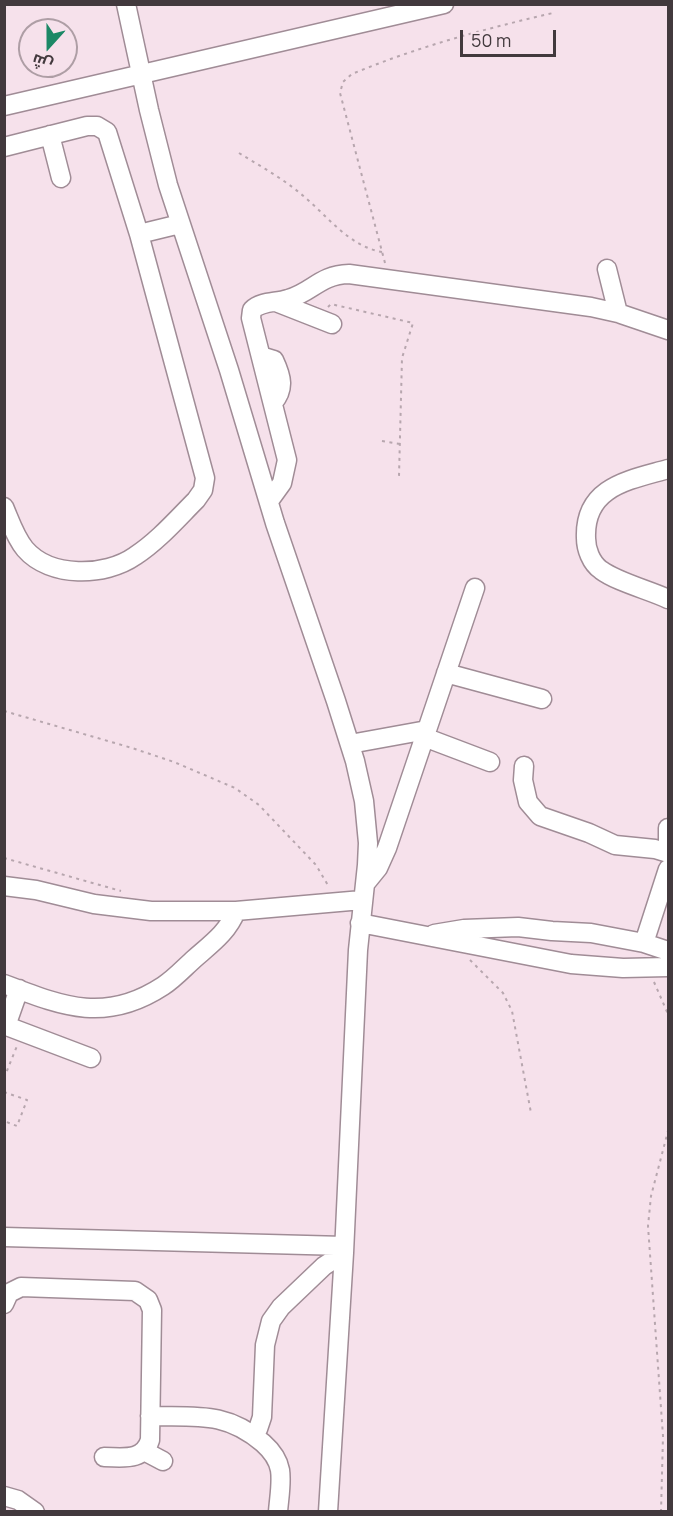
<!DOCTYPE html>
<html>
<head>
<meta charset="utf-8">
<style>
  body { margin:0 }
  #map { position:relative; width:673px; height:1516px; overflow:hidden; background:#f6e1eb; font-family:Manrope,Cairo,sans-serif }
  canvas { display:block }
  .frame { position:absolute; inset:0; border:6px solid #42393d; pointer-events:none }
  .north { position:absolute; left:18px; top:18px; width:60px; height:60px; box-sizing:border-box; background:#f6e1eb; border:2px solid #ae9ea5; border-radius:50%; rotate:201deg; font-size:16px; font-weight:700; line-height:24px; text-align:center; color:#42393d }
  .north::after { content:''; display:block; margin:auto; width:21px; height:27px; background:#1c8866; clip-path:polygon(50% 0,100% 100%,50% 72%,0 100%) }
  .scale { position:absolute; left:460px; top:30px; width:96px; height:27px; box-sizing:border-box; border:3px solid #42393d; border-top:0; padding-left:8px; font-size:18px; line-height:21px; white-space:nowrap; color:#42393d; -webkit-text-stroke:4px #f6e1eb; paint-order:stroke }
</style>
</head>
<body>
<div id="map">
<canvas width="673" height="1516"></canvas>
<div class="frame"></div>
<div class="north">ش</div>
<div class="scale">50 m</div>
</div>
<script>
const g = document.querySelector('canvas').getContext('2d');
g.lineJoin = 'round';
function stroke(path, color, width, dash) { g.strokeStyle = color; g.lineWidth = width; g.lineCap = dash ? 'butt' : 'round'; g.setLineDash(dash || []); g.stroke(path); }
const minor = new Path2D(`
  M126 4 149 110 168 185 229 370 275 523 336 701 355 761 364 801 368 843 367 865 358 950 344 1253 328 1512
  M4 106 444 4
  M50 135 61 178
  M4 147 87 126H97L107 132 139 234 205 478 203 490 196 500C177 519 158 541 135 556 105 577 50 578 25 549 15 537 10 521 4 507
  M139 234 180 224
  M607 269 618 313
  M276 302 332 324
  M261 356 274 360C282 377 285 389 273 403
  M668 469C630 480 584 486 586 538 586 549 591 563 601 570 617 582 649 590 668 599
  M269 501 282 483 287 460 251 318 252 310C261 301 276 303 288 299 313 292 319 275 349 274L591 307 618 313 668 330
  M446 673 542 699
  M424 737 490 762
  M350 744 427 730
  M524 766 523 780 528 802 540 816 589 833 615 845 655 849 668 853
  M668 828V841
  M365 884 378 868 387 848 475 588
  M4 886 36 890 94 904 151 911H236L362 900
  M360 923 571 964 623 968 668 967
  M434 934 464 929 518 927 552 931 591 933 644 943 668 951
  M644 943 668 869
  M4 984C62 1006 105 1024 163 986 174 979 184 968 194 959 211 944 228 932 236 911
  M4 1025 91 1058
  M6 1026 19 989
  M4 1237 344 1246
  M4 1304 9 1293 21 1287 135 1291 148 1300 152 1310 150 1440C143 1462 122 1457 104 1457
  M150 1416C196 1417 226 1411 263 1443 272 1451 278 1459 280 1470 282 1483 279 1498 278 1512
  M253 1435 258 1429 262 1417 265 1345 271 1321 281 1307 324 1266 344 1253
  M144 1451 163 1461
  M4 1496 18 1500 35 1512`);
stroke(minor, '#a08c96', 21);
stroke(new Path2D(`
  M239 153C260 166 282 178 301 194 327 215 348 246 382 252
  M385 263 340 93 343 82 352 74C417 47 484 29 553 13
  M328 307 331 304 413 323 402 358 399 476
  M382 441 400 444
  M4 711 132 748 174 762 235 788 259 805 316 865 329 887
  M4 858 121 891
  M470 960 503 993 512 1011 531 1113
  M654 982 668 1014
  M4 1078 17 1046
  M4 1092 27 1100 17 1126 4 1121
  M661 1512 663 1436 648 1226 651 1196 668 1131`), '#b7a6ae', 2, [3, 4.5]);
stroke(minor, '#fff', 18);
</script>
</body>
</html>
